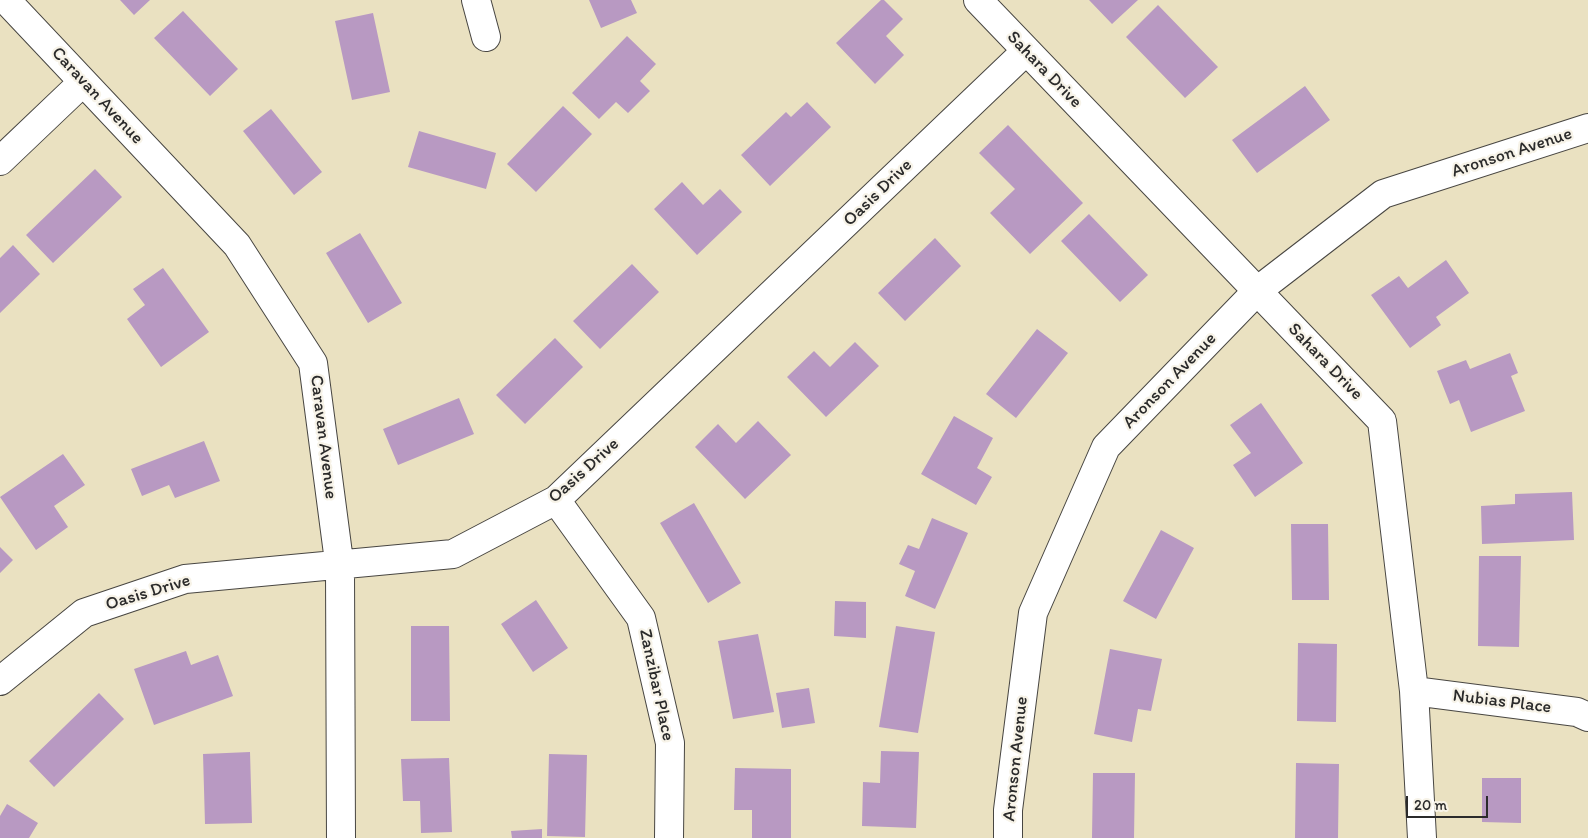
<!DOCTYPE html>
<html>
<head>
<meta charset="utf-8">
<style>
  body { margin:0 }
  #map { position:relative; width:1588px; height:838px; overflow:hidden; background:#eae1c1; font-family:Itim,sans-serif }
  canvas { display:block }
  .scale { position:absolute; left:1406px; top:796px; width:82px; height:22px; box-sizing:border-box; border:2px solid #2b2b2b; border-top:0; padding-left:6px; font-size:15px; line-height:18px; white-space:nowrap; color:#2b2b2b; -webkit-text-stroke:4px #f7f3e8; paint-order:stroke }
</style>
</head>
<body>
<div id="map">
<canvas width="1588" height="838"></canvas>
<div class="scale">20 m</div>
</div>
<script>
const g = document.querySelector('canvas').getContext('2d');
g.lineJoin = 'round';
function fill(path, color) { g.fillStyle = color; g.fill(path, 'evenodd'); }
function stroke(path, color, width, dash) { g.strokeStyle = color; g.lineWidth = width; g.lineCap = dash ? 'butt' : 'round'; g.setLineDash(dash || []); g.stroke(path); }
function write(font, color, halo, rows, align = 'center') {
  g.font = font + ' Itim,sans-serif'; g.lineWidth = 4.5; g.setLineDash([]); g.textBaseline = 'middle'; g.strokeStyle = halo; g.fillStyle = color; for (const [text, x, y, turn = 0] of rows) {
    g.save(); g.translate(x, y); g.rotate((+turn || 0) * Math.PI / 180); g.textAlign = isNaN(turn) ? turn : align; if (halo) g.strokeText(text, 0, 0); g.fillText(text, 0, 0); g.restore();
  }
}
fill(new Path2D(`
  M120 0H150L134 15Z
  M589 0H631L637 13 601 28Z
  M881 0H884L903 19 886 36 904 55 875 84 836 43Z
  M1089 0H1138L1112 24Z
  M1158 5 1218 67 1185 98 1126 37Z
  M183 11 238 69 210 96 154 38Z
  M373 13 390 92 352 100 335 21Z
  M627 36 656 64 640 81 650 91 628 113 616 102 599 119 572 93Z
  M1305 86 1330 120 1257 173 1232 140Z
  M807 102 831 127 770 186 741 155 786 112 791 117Z
  M563 106 592 134 536 192 507 164Z
  M271 109 322 172 294 195 243 131Z
  M1008 125 1083 203 1030 254 990 213 1015 189 979 153Z
  M419 131 496 153 486 189 408 167Z
  M95 169 122 197 53 263 26 235Z
  M682 182 703 205 720 189 742 212 697 255 654 209Z
  M1089 214 1148 275 1120 302 1061 241Z
  M360 233 402 303 368 323 326 253Z
  M935 238 961 266 905 321 878 293Z
  M13 245 40 274 0 313V258Z
  M1446 260 1469 293 1436 317 1441 325 1410 348 1371 295 1399 276 1408 288Z
  M632 264 659 292 600 349 573 321Z
  M163 268 209 332 161 367 127 319 145 305 133 289Z
  M1037 329 1068 353 1016 418 986 394Z
  M555 338 583 367 525 424 496 395Z
  M855 342 879 366 826 417 787 377 814 351 830 367Z
  M1510 353 1518 373 1511 376 1525 411 1471 432 1459 400 1450 404 1437 371 1466 360 1470 369Z
  M459 398 474 434 398 465 383 429Z
  M1261 403 1303 463 1255 497 1233 465 1251 453 1230 425Z
  M954 416 993 438 977 468 992 477 976 505 921 474Z
  M758 421 791 455 745 499 695 447 718 424 736 443Z
  M204 441 220 481 175 498 169 485 142 496 131 469Z
  M63 454 85 485 54 506 68 527 36 550 0 497Z
  M1572 492 1574 540 1482 544 1481 506 1515 504V494Z
  M694 503 741 583 708 603 660 523Z
  M932 518 968 533 935 609 905 596 915 571 899 564 908 545 919 549Z
  M1291 524H1328L1329 600H1292Z
  M1161 530 1194 548 1156 619 1123 601Z
  M0 547 13 560 0 573Z
  M1479 556H1521L1519 647 1478 646Z
  M536 600 568 648 533 672 501 624Z
  M835 601 866 602V638L834 636Z
  M411 626H449L450 721H411Z
  M896 626 935 632 918 733 879 727Z
  M758 634 774 712 733 719 718 641Z
  M1298 643 1337 644 1336 722 1297 721Z
  M1110 649 1162 659 1151 711 1138 709 1132 742 1094 734Z
  M186 651 191 665 218 655 233 696 154 725 134 669Z
  M809 688 815 723 782 728 776 693Z
  M99 693 124 719 54 787 29 761Z
  M881 751 919 752 916 828 862 826 863 782 880 783Z
  M250 752 252 823 205 824 203 754Z
  M549 754 587 755 585 837 547 836Z
  M449 758 452 832 421 833 420 801H403L401 759Z
  M1296 763 1339 764 1338 838H1295Z
  M735 768 791 769V838H752V810H734Z
  M1093 773H1135L1134 838H1092Z
  M1482 778H1521V823L1482 822Z
  M7 804 38 823 29 838H0V816Z
  M542 829V838H512L511 831Z`), '#b899c2');
const minor = new Path2D(`
  M6 0 237 245 313 363 340 569 341 838
  M476 0 486 37
  M978 0 1382 421 1414 691 1422 838
  M0 161 83 82
  M556 500 641 618 670 743 669 838
  M0 681 84 613 185 579 453 554 556 500 1026 51
  M1414 691 1577 712 1588 717`);
const secondary = new Path2D(`
  M1008 838V810L1033 613 1106 447 1257 291 1383 194 1588 128`);
stroke(minor, '#484642', 30);
stroke(secondary, '#484642', 30);
stroke(minor, '#fff', 28);
stroke(secondary, '#fff', 28);
write('18px', '#2b2b2b', '#f7f3e8', [
  ["Sahara Drive",1044,70,46],
  ["Caravan Avenue",97,96,47],
  ["Aronson Avenue",1512,153,-18],
  ["Oasis Drive",878,193,-44],
  ["Sahara Drive",1325,362,46],
  ["Aronson Avenue",1170,381,-46],
  ["Caravan Avenue",323,437,83],
  ["Oasis Drive",584,471,-42],
  ["Oasis Drive",148,593,-17],
  ["Zanzibar Place",656,685,78],
  ["Nubias Place",1502,702,7],
  ["Aronson Avenue",1016,759,-84]
]);
</script>
</body>
</html>
